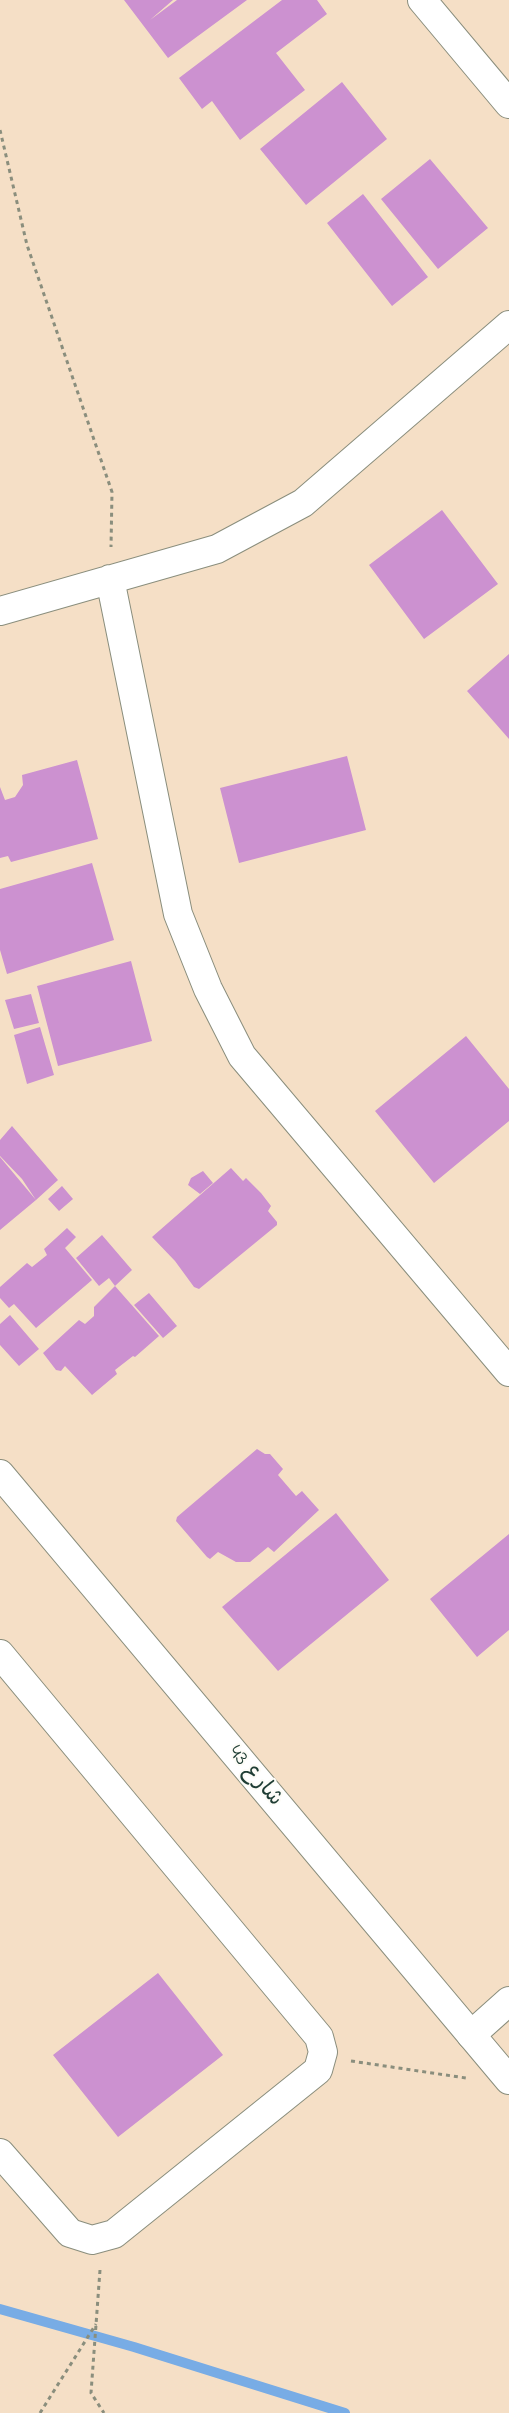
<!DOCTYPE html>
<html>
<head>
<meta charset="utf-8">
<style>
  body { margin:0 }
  canvas { display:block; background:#f5dfc6 }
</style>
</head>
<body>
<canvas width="509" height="2413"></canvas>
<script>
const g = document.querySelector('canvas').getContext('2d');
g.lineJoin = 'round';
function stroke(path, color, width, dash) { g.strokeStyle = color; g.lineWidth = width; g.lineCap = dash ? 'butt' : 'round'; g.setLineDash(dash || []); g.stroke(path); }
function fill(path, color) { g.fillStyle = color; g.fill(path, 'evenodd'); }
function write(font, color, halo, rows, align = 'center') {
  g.font = font + ' "Indie Flower","Playpen Sans Arabic",sans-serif'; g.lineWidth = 4; g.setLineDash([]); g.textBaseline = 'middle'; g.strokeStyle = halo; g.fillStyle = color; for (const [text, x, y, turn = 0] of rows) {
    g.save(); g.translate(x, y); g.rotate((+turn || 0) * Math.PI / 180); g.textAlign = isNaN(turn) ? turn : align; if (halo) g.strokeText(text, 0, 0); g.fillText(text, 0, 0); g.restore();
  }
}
stroke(new Path2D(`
  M0 2309 134 2347 345 2413`), '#78ace5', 10);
fill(new Path2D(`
  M124 0H173L150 20 177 0H247L168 58Z
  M282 0H317L327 14 276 53 305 90 240 140 212 101 202 109 179 78Z
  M342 82 387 139 306 205 260 149Z
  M430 159 488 228 438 269 381 199Z
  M363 194 428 277 392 306 327 223Z
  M442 510 498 584 424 639 369 565Z
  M509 654V739L467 691Z
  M347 756 366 830 239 863 220 788Z
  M77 760 98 839 11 862 8 856 0 858V787L5 800 15 797 23 785 22 775Z
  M92 863 114 940 7 974 0 950V889Z
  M131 961 152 1041 58 1066 37 986Z
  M31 994 39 1023 14 1029 5 1000Z
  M40 1027 54 1075 27 1084 14 1035Z
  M466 1036 509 1089V1121L434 1183 375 1111Z
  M12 1126 58 1180 36 1200 22 1179 0 1156V1140Z
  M0 1157 36 1200 0 1230Z
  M231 1168 243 1181 246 1178 261 1193 271 1206 268 1211 277 1222V1225L199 1289 194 1287 175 1261 152 1237Z
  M203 1171 213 1183 200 1194 188 1185 191 1178Z
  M62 1186 73 1199 59 1211 48 1199Z
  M67 1228 76 1237 65 1248 92 1280 36 1328 14 1304 9 1308 0 1298V1287L27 1263 32 1267 47 1255 44 1249Z
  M102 1235 132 1270 115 1286 109 1278 99 1286 76 1258Z
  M115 1286 159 1336 135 1357 133 1356 115 1370 117 1374 92 1395 65 1366 61 1371 56 1370 43 1353 79 1320 85 1324 94 1316V1307Z
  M149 1293 177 1326 163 1338 134 1305Z
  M10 1315 39 1349 19 1366 0 1345V1324Z
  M257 1449 265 1454H270L283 1469 278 1475 296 1496 302 1491 319 1510 274 1552 268 1547 250 1562H236L218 1552 210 1559 207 1557 176 1521 177 1517Z
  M336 1513 389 1580 278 1671 222 1607Z
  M509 1534V1630L477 1657 430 1599Z
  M158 1973 223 2055 118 2137 53 2055Z`), '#cc91d0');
const street = new Path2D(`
  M422 0 509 104
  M110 579 178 914 208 989 242 1056 509 1372
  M0 611 217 549 303 503 509 325
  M0 1654 319 2037 323 2052 318 2070 114 2234 92 2240 70 2233 0 2153
  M471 2035 509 2001`);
const secondary = new Path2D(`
  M0 1474 509 2080`);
stroke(street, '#8a8e7d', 30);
stroke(secondary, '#8a8e7d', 30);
stroke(new Path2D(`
  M0 130 27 245 112 492 111 547
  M351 2061 466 2078
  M100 2270 91 2393 104 2413
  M40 2413 96 2324`), '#8a8e7d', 3, [4, 4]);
stroke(street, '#fff', 28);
stroke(secondary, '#fff', 28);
write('22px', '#1f3d34', '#fdfcf7', [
  ["شارع 43",254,1777,50]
]);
</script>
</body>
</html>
